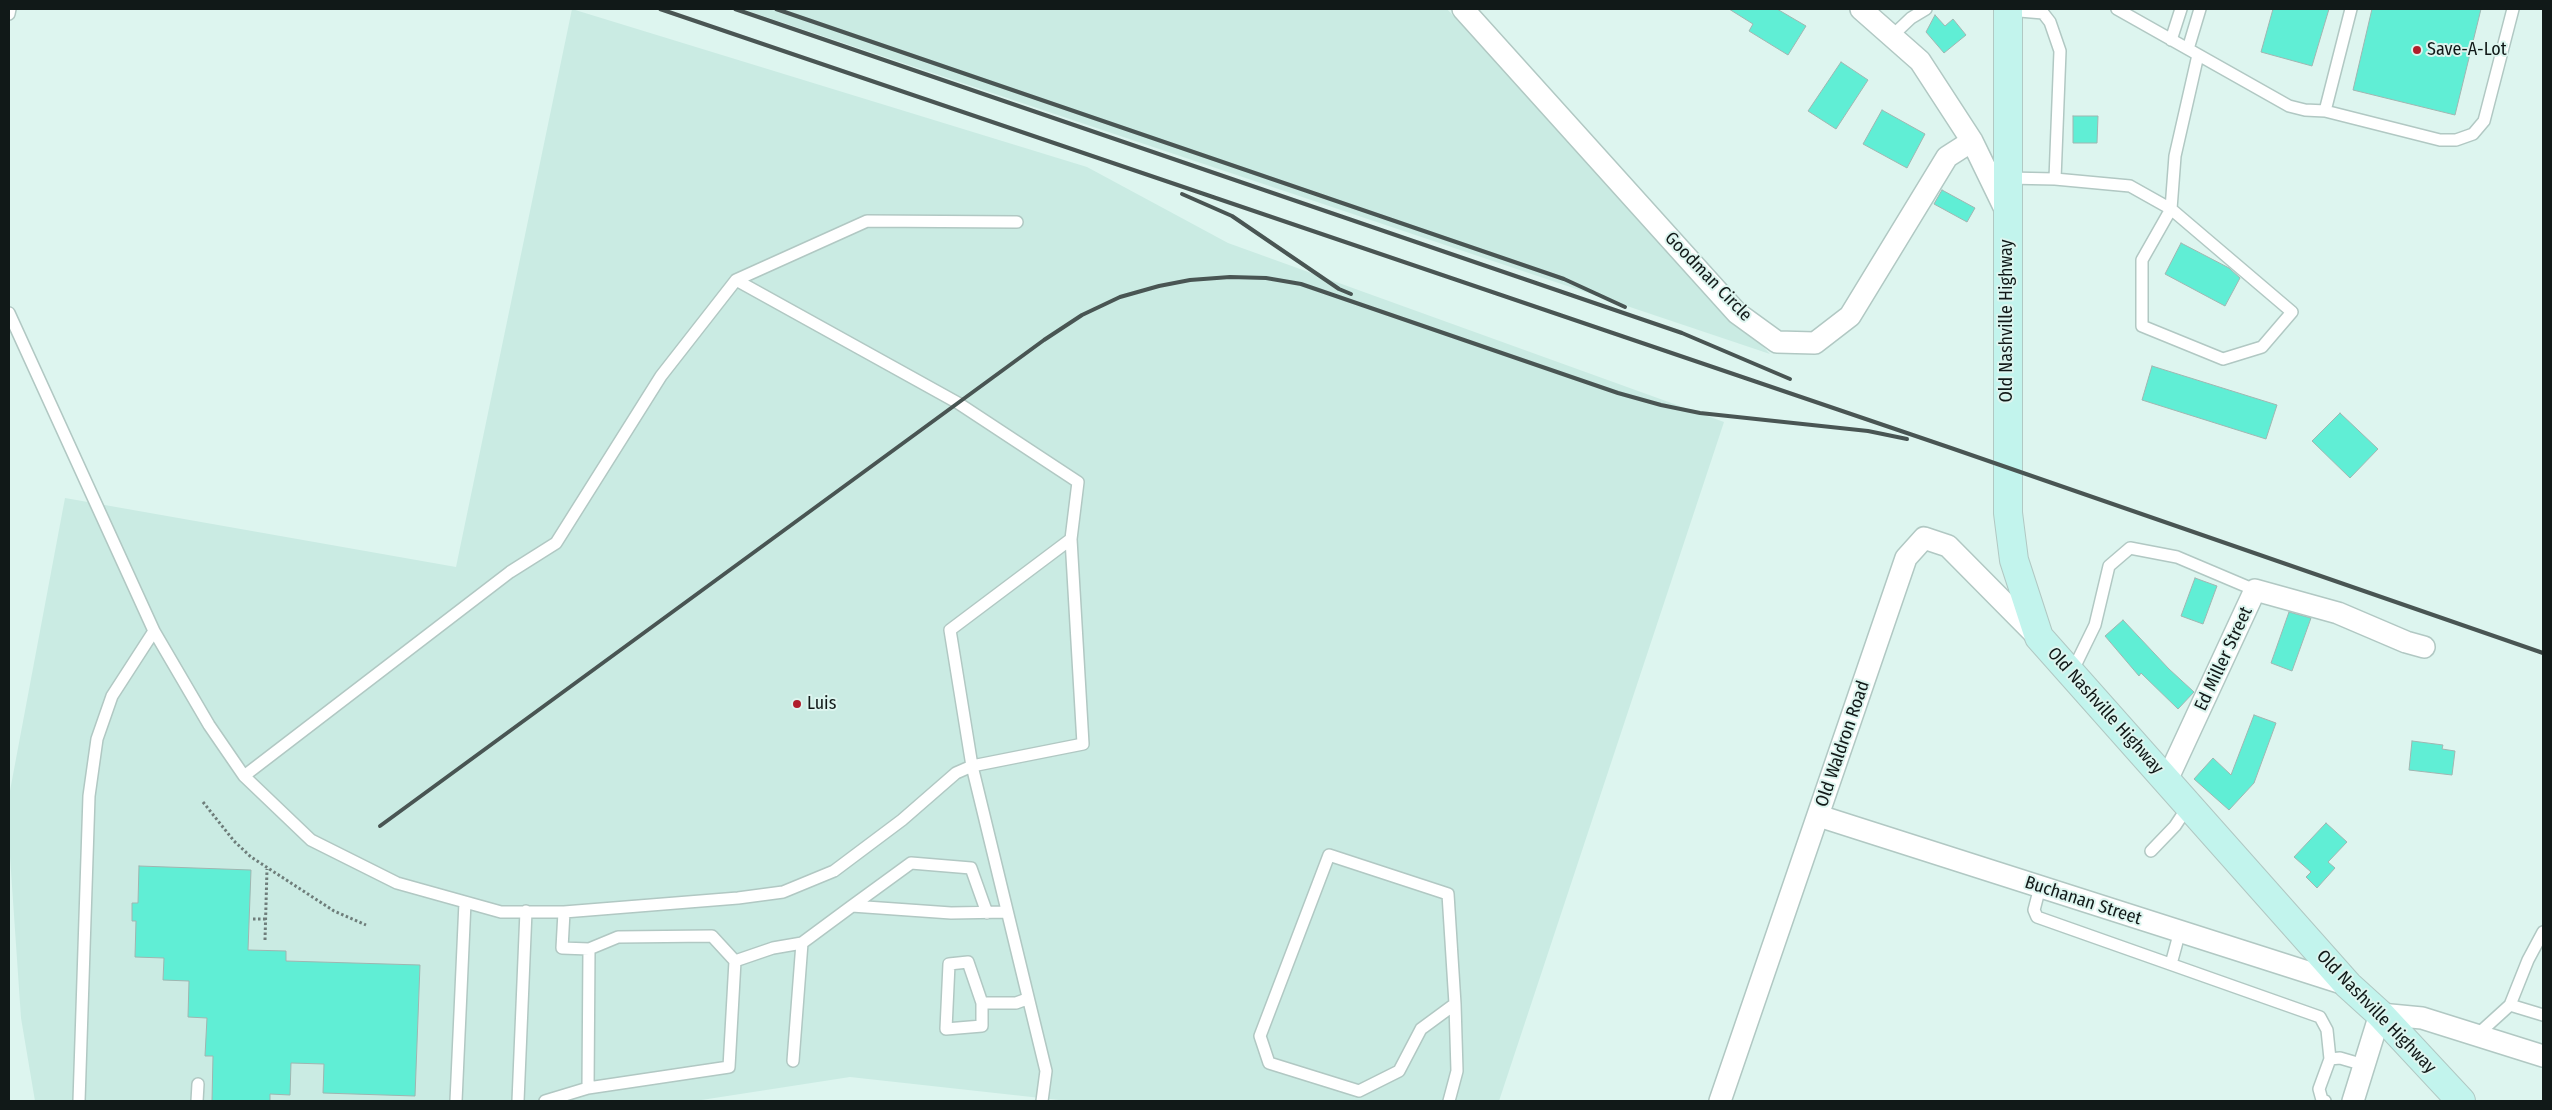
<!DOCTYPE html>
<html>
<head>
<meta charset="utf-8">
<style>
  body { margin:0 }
  #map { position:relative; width:2552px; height:1110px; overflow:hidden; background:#ddf5ef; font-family:"Fira Sans Condensed",sans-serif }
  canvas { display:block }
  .frame { position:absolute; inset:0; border:10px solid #111918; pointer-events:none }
</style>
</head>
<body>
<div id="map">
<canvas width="2552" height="1110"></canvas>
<div class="frame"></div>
</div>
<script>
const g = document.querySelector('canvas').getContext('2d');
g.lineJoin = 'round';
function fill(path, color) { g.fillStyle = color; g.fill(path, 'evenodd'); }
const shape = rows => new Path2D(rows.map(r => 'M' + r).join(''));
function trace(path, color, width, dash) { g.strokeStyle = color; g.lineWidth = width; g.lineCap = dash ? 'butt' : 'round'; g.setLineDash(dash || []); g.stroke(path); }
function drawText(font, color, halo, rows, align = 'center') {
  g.font = font + ' "Fira Sans Condensed",sans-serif'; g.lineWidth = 4; g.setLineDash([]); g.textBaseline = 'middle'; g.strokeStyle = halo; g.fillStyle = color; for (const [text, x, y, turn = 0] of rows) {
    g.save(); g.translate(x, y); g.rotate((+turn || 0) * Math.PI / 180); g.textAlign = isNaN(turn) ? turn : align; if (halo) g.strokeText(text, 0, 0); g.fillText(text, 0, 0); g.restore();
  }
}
fill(shape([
  [572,9,1087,167,1228,243,1724,422,1499,1101,1068,1101,850,1077,695,1101,35,1101,21,1018,9,842,9,796,65,498,456,567],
  [742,9,1447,9,1770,354]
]), '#caebe3');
const building = shape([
  [1729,9,1777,9,1806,26,1788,55,1749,31,1753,24,1729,9],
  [2273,9,2329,9,2312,66,2261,52,2273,9],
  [2372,9,2481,9,2455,115,2353,90,2372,9],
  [1935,15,1945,26,1953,19,1966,35,1944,53,1926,32,1935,15],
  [1841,62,1868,80,1836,129,1808,111,1841,62],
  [1882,110,1925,134,1907,168,1863,144,1882,110],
  [2073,116,2098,116,2097,143,2073,143,2073,116],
  [1942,190,1975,208,1967,222,1934,204,1942,190],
  [2181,243,2229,268,2240,278,2225,306,2165,274,2181,243],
  [2152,366,2277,405,2266,439,2142,400,2152,366],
  [2340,413,2378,449,2350,478,2312,441,2340,413],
  [2195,578,2217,586,2203,624,2181,616,2195,578],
  [2289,612,2311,618,2292,671,2271,663,2289,612],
  [2123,620,2169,669,2194,692,2178,709,2141,673,2139,676,2105,636,2123,620],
  [2254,715,2276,723,2254,783,2229,810,2194,779,2213,758,2231,775,2254,715],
  [2412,741,2443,745,2442,749,2455,751,2452,775,2409,770,2412,741],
  [2326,823,2347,842,2328,862,2335,868,2317,888,2306,877,2311,872,2294,857,2326,823],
  [139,866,251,870,248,950,286,951,286,961,420,965,415,1096,323,1093,324,1064,291,1063,290,1095,270,1094,270,1101,212,1101,213,1056,205,1056,207,1018,188,1017,189,981,163,980,164,958,135,957,136,921,132,921,132,903,138,903,139,866]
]);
fill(building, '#60eed5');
trace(building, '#a0b6b1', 1);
const lane = shape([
  [2117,9,2289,106,2305,110,2325,111],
  [2351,9,2325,111,2440,140,2456,140,2473,134,2484,121,2513,9],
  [2008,10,2043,13,2050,22,2060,51,2055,179],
  [9,14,10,9],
  [1892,36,1911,18,1926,9],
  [2171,40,2181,9],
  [2188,49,2200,9],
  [2008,178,2055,179,2130,186,2171,209,2142,260,2142,326,2223,359,2262,347,2292,312,2171,209,2175,156,2198,55],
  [736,280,958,403,1078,482,1071,539,1083,744,972,766,950,630,1071,539],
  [9,313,154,631],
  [2072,672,2095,625,2109,566,2130,548,2177,557,2255,590],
  [244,776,510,572,556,543,661,376,736,280,867,221,1017,222],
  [2151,851,2175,826,2189,805],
  [2040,887,2034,910,2037,917,2320,1017,2327,1030,2330,1059],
  [852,906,911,863,971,868,987,913],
  [735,961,773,948,802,943],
  [2171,964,2180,931],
  [982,1003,968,962,949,964,946,1029,982,1026,982,1003,1016,1003,1027,999],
  [2510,1005,2528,960,2543,932],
  [2477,1035,2510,1005,2543,1015],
  [793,1061,802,943,852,906,951,913,1007,912],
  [588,1088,729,1067,735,961,712,936,618,937,589,949],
  [79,1101,89,796,97,739,112,696,154,631,209,725,244,776,311,840,397,883,501,912,564,912,738,898,783,892,834,871,902,820,956,773,972,766,1046,1071,1042,1101],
  [197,1101,198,1084],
  [456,1101,465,902],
  [518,1101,526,911],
  [545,1101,588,1088,589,949,562,948,564,912],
  [1449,1101,1457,1071,1455,1004,1448,894,1329,855,1260,1036,1269,1063,1359,1091,1399,1071,1421,1029,1455,1004],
  [2325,1101,2322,1100,2319,1089,2330,1059,2340,1058,2364,1065]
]);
const street = shape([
  [1463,9,1737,313,1777,342,1815,343,1850,316,1947,157,1972,141],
  [1861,9,1920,61,1972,141,2006,211],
  [2167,780,2255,590,2338,613,2406,642,2424,647],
  [1819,816,2348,985],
  [1720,1101,1906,558,1924,538,1948,546,2038,637],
  [2353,1101,2380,1014,2422,1018,2543,1056]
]);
const secondary = shape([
  [2008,9,2008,513,2014,560,2039,637,2348,985,2380,1014,2461,1101]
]);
trace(lane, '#b1c8c3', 14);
trace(street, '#b1c8c3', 24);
trace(secondary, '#b1c8c3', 30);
trace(shape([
  [203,802,234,841,251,857,334,911,366,925],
  [253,919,266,919],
  [265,940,267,869]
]), '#6e7d7a', 3, [2.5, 2.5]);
trace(lane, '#fff', 11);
trace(street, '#fff', 21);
trace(secondary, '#c2f4ed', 28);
trace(shape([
  [660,9,1951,448,2543,653],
  [735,9,1682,333,1790,379],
  [776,9,1564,279,1625,307],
  [1182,194,1232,216,1339,289,1351,294],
  [380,826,1044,340,1082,315,1120,297,1159,286,1190,280,1230,277,1266,278,1301,284,1618,393,1661,405,1700,413,1868,431,1907,439]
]), '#495553', 4);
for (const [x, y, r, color] of [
  [2417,50,5,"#b01d2c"],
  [797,704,5,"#b01d2c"]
]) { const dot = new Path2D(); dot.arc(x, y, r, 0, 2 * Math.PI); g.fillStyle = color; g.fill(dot); trace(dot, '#ddf5ef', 2); }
drawText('18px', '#111918', '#ddf5ef', [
  ["Save-A-Lot",2427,50],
  ["Luis",807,704]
], 'left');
drawText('18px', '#111918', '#ddf5ef', [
  ["Goodman Circle",1708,277,46],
  ["Old Nashville Highway",2007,321,-90],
  ["Ed Miller Street",2224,659,-65],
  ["Old Nashville Highway",2105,711,48],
  ["Old Waldron Road",1843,744,-71],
  ["Buchanan Street",2083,901,18],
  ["Old Nashville Highway",2376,1012,46]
]);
</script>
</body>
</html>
